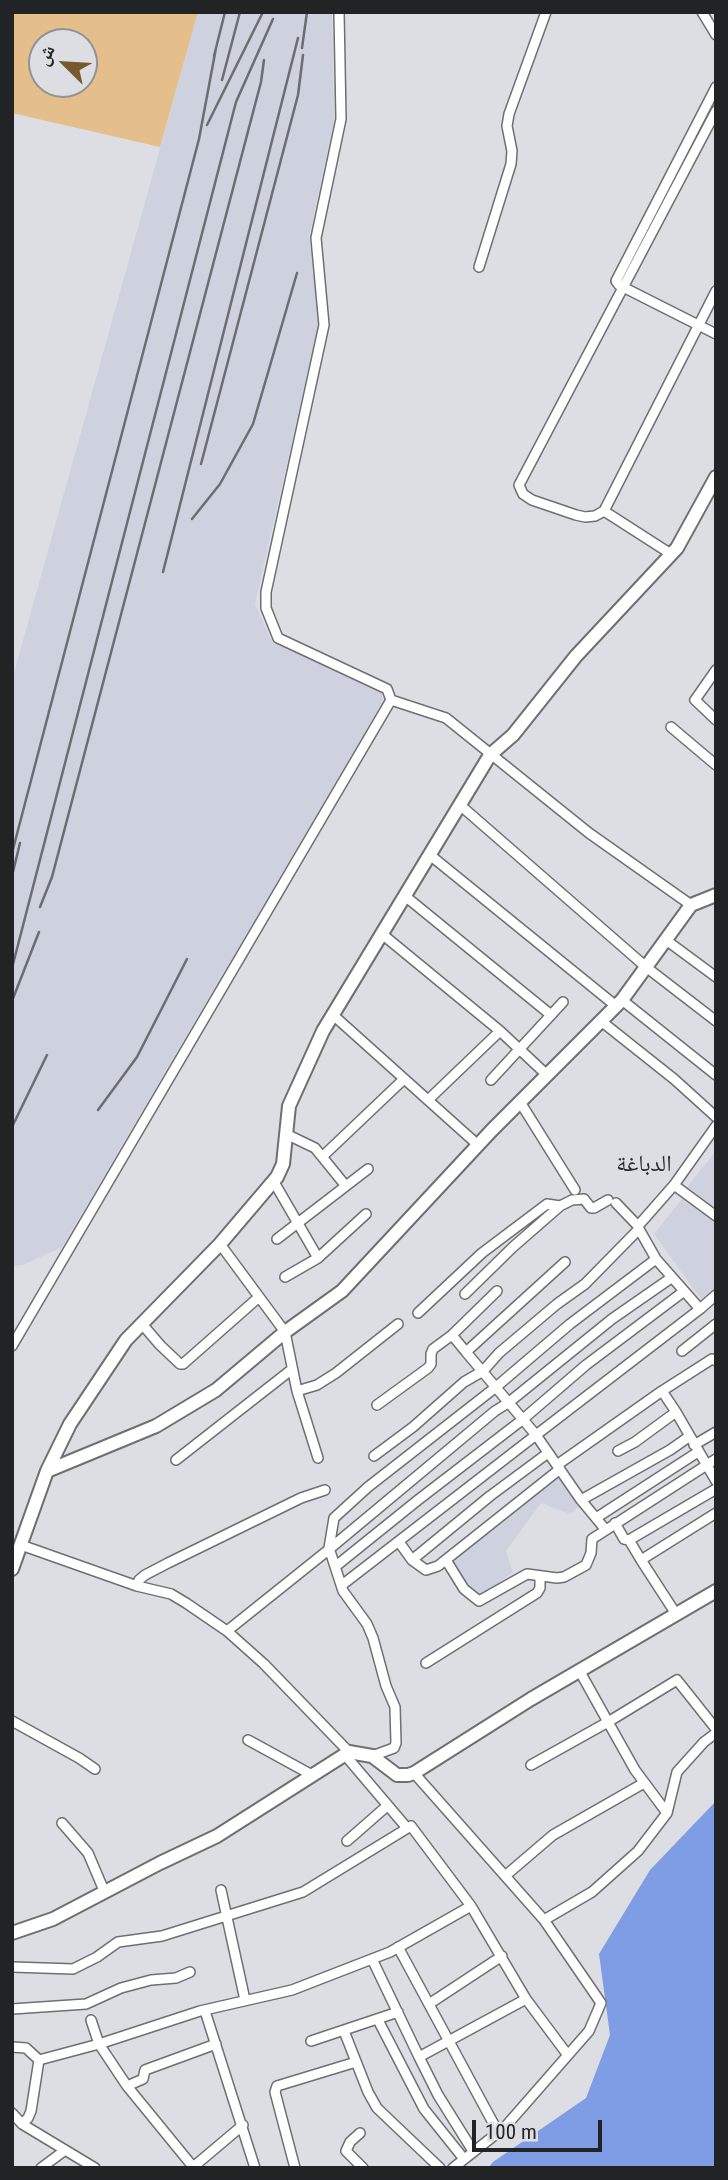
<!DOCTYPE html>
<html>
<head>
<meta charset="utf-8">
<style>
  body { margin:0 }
  #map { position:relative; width:728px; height:2180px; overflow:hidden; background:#dcdee3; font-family:"Roboto Condensed","Noto Naskh Arabic",sans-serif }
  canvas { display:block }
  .frame { position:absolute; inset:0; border:14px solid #222325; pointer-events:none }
  .north { position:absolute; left:28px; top:28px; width:70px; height:70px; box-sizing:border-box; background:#dcdee3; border:2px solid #929397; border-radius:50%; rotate:294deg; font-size:19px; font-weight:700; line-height:28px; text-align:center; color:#222325 }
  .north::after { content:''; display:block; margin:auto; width:24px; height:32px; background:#77592d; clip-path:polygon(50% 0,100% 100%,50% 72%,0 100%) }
  .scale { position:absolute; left:472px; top:2120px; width:130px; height:32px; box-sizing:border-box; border:4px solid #222325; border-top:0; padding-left:9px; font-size:21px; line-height:24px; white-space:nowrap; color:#222325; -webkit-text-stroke:5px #dcdee3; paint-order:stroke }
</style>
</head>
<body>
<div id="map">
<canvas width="728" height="2180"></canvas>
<div class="frame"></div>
<div class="north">ش</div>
<div class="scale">100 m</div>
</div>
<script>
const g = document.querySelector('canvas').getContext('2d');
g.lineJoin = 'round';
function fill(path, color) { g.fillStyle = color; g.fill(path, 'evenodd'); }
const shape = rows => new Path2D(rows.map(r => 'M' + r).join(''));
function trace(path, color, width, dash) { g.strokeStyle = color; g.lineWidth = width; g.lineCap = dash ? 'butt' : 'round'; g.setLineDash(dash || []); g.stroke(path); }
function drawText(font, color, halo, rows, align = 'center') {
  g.font = font + ' "Roboto Condensed","Noto Naskh Arabic",sans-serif'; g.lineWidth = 7; g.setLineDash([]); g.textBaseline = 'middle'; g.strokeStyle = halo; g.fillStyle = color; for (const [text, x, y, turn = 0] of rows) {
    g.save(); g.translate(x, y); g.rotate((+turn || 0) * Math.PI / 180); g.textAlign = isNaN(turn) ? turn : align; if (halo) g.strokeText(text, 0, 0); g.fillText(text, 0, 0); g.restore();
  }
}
fill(shape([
  [198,12,332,12,334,121,309,237,319,323,255,604,271,640,382,693,383,702,62,1247,23,1265,12,1266,12,680],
  [716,1151,716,1208,687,1187],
  [682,1199,716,1224,716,1288,701,1299,654,1234],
  [559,1467,584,1506,577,1508,570,1514,541,1503,506,1551,513,1572,487,1592,470,1599,439,1557]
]), '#cdd2de');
fill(shape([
  [12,12,198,12,160,147,12,113],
  [42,42,84,42,84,84,42,84]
]), '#e4be8b');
fill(shape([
  [716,1801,716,2168,488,2168,493,2162,586,2098,610,2035,599,1954,650,1870]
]), '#7f9de4');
const street = shape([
  [339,12,341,119,316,238,324,325,266,592,266,608,278,638,387,689,391,700,446,718,589,833,691,905],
  [702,12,716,35],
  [716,87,616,281,619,285,716,334],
  [479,267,511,164,512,151,507,126,509,114,546,12],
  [604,511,716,291],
  [671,554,604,511,595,516,585,517,576,515,532,500,523,494,519,485,716,111],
  [716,670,695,700,716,720],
  [671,727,716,765],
  [460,805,646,967,716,1021],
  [430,855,616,1006],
  [405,896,551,1015],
  [382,934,500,1031,547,1075],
  [666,940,716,977],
  [622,1000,716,1075],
  [332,1014,478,1145],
  [601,1021,674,1079,716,1117],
  [491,1080,563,1002],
  [428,1100,500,1031],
  [520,1102,575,1190],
  [286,1134,315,1148,345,1185],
  [323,1156,404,1079],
  [274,1182,318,1258],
  [674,1185,716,1216],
  [616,1203,638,1226],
  [639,1229,638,1226,674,1185,716,1126],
  [277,1239,368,1169],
  [220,1244,285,1332,297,1391,318,1458],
  [285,1277,318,1258,366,1214],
  [465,1294,513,1247,560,1206],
  [418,1313,482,1253,547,1204,560,1206,572,1200,584,1199,591,1208,594,1208,608,1200],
  [142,1324,160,1345,180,1364,183,1364,259,1297],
  [452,1335,466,1352],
  [12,1346,391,700],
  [682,1351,716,1324],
  [297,1391,317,1385,336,1373,398,1324],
  [662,1391,676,1412,716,1481],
  [377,1405,428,1368,431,1364,431,1354,433,1349,452,1335,497,1291],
  [694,1445,716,1432],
  [618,1451,635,1442,676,1412],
  [374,1456,413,1427,464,1382,483,1371,499,1353,557,1304,585,1284,639,1229,656,1259,700,1309,716,1295],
  [176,1460,291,1370],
  [557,1465,662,1391,712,1359,716,1361],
  [581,1500,670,1450,690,1436],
  [596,1518,698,1452],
  [615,1523,624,1539,629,1540,716,1489],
  [605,1529,581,1500,536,1435,700,1309],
  [629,1540,641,1560,716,1513],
  [399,1542,412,1560,426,1570,438,1566,560,1469],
  [21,1545,137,1586,171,1594,186,1603,227,1631,264,1664,349,1752],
  [412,1560,490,1496,548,1453],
  [446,1560,464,1589,479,1601,527,1574,557,1578,564,1577,586,1565,591,1553,592,1539,716,1459],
  [641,1560,676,1614],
  [336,1566,418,1500,522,1420,586,1365,683,1292],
  [342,1585,536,1435,466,1352,565,1262],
  [137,1586,139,1580,145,1575,168,1563,301,1498,325,1490],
  [227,1631,327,1551,495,1411,508,1403,612,1319,671,1278],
  [426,1663,537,1593,540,1588,540,1577],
  [579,1670,608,1722,677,1680,716,1729],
  [12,1721,79,1758,95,1769],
  [248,1740,312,1775],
  [345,1755,407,1828],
  [372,1756,394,1748,396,1743,395,1707,386,1686,373,1638,367,1624,343,1591,329,1548,334,1518,368,1487,496,1387,570,1324,656,1259],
  [531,1765,608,1722,635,1770,667,1813],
  [414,1773,544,1920,601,2003,589,2031,505,2127,453,2168],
  [62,1823,88,1853,105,1893],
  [347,1841,387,1806],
  [505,1876,553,1835,644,1783],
  [221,1890,245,2000],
  [544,1920,592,1892,638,1851,667,1813,677,1772,704,1742,716,1733],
  [398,1947,498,2132],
  [372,1959,419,2057],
  [12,1967,73,1969,97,1957,118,1942,162,1936,303,1892,411,1826,471,1906,526,1999,567,2054],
  [429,2004,502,1956],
  [12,2009,86,2004,121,1988,151,1980,176,1978,190,1972],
  [205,2011,255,2168],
  [91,2020,99,2044,127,2086,194,2168],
  [378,2020,424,2109,464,2159],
  [344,2031,368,2092,377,2108,440,2168],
  [311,2041,398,2012],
  [12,2047,26,2048,39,2060,99,2044,200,2011,292,1990,390,1952,471,1906],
  [127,2086,143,2079,145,2070,216,2044],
  [12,2113,22,2124,95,2168],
  [22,2124,28,2118,31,2111,39,2060],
  [360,2133,350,2142,346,2151,363,2168],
  [473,2151,438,2095,419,2057,526,1999],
  [41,2168,64,2151],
  [192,2168,243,2125],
  [295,2168,275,2092,277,2086,356,2062]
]);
const secondary = shape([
  [47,1471,156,1426,216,1390,285,1332,342,1291,492,1130,622,1000,691,905,716,895],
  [12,1569,47,1471,70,1424,126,1340,220,1244,277,1177,283,1164,289,1106,323,1031,490,755,513,735,576,656,677,548,716,477],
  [12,1933,53,1919,160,1863,217,1836,349,1752,372,1756,397,1775,408,1775,414,1773,531,1699,716,1591]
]);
trace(street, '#6e6f73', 12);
trace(secondary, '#6e6f73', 16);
trace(street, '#fff', 9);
trace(secondary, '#fff', 12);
trace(shape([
  [302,48,307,12],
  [214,56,225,12],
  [222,80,240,12],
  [207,125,263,12],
  [201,464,298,95,303,55],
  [192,519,220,484,253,424,297,273],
  [163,572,298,38],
  [12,853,199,139,216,48],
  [12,876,20,843],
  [40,907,52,877,261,82,264,60],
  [12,968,236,102,273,19],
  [12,1001,39,932],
  [98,1110,137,1057,187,959],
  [12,1127,47,1055]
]), '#6c6d70', 2.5);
drawText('23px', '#292b2e', '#dcdee3', [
  ["الدباغة",644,1165]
]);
</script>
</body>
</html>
